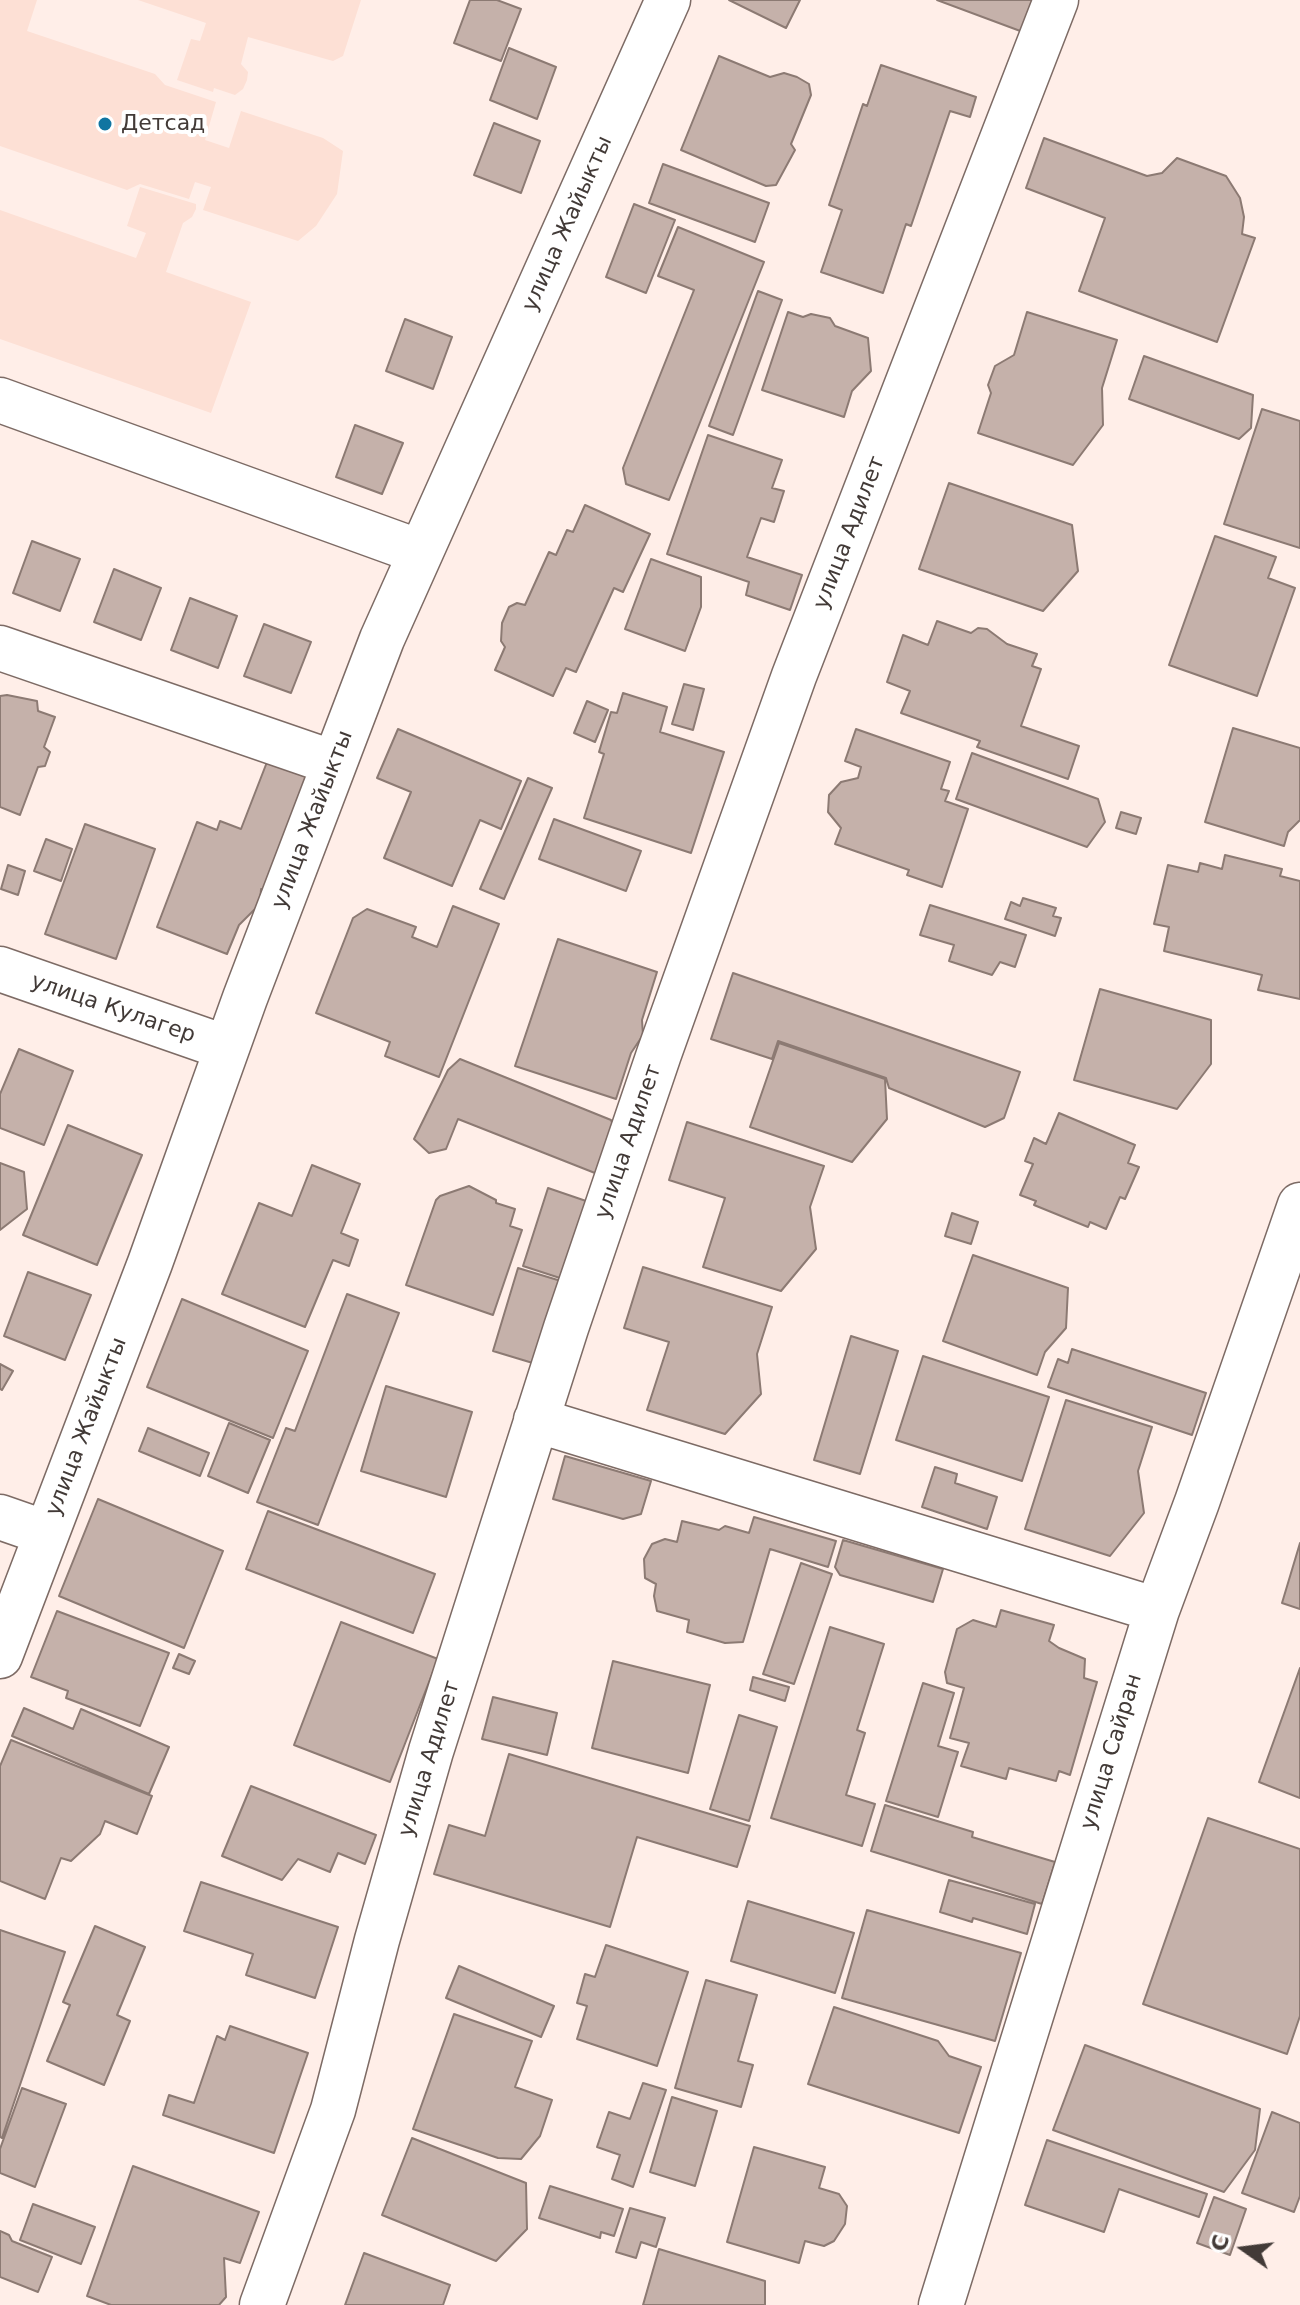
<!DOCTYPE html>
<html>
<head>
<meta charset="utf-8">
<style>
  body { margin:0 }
  #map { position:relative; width:1300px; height:2305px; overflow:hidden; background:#ffeee8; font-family:"DejaVu Sans",sans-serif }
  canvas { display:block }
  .north { position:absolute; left:1204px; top:2209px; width:80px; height:80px; -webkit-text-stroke:6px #fff; paint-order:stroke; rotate:284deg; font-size:22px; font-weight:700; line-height:32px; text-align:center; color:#423a37 }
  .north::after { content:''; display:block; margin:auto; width:28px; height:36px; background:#423a37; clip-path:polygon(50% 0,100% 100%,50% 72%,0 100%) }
</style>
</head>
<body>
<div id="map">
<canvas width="1300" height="2305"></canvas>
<div class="north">С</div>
</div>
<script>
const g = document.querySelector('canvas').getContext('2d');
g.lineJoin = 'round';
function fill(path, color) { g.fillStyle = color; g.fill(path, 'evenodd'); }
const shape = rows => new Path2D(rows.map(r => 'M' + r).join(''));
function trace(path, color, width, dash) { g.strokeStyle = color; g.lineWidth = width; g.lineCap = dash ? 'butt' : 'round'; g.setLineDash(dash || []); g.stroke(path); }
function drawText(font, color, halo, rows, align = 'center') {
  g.font = font + ' "DejaVu Sans",sans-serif'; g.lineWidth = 8; g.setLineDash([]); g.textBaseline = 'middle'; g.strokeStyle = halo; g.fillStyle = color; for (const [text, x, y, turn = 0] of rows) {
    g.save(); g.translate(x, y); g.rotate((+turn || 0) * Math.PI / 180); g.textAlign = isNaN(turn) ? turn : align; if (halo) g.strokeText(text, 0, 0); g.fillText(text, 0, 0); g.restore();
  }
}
fill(shape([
  [0,0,37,0,27,31,155,74,165,85,216,102,205,140,229,148,241,111,323,138,343,151,337,194,316,226,298,241,203,210,211,187,195,182,189,199,140,184,127,190,0,146],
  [138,0,361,0,343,56,333,61,248,37,241,64,248,72,247,80,243,89,235,95,214,88,213,92,177,80,191,39,200,41,206,23],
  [140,187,196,204,196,209,192,217,183,223,166,272,251,302,211,413,0,339,0,210,136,258,146,233,127,226]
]), '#fde0d5');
const building = shape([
  [470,0,497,0,521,9,501,61,454,43,470,0],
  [729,0,800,0,786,28,729,0],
  [937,0,1044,0,1031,35,937,0],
  [509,48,556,67,537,119,490,100,509,48],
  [719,56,770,77,784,73,797,77,809,84,811,95,791,144,795,150,776,185,766,186,681,150,719,56],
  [881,65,976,97,970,117,950,111,911,226,906,224,883,293,821,272,842,210,829,205,863,104,867,106,881,65],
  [494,123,540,141,521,193,474,175,494,123],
  [1044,138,1147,176,1162,173,1177,158,1226,176,1240,198,1244,217,1242,234,1255,238,1217,342,1079,291,1105,218,1026,188,1044,138],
  [663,164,769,203,755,242,649,203,663,164],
  [634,204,675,220,646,293,606,277,634,204],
  [678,227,764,262,669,500,626,484,623,468,694,290,658,276,678,227],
  [758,291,782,300,733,435,709,426,758,291],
  [788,312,803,317,811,314,830,318,835,326,868,338,871,371,852,391,844,417,762,390,788,312],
  [1027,312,1117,340,1102,388,1103,425,1073,465,978,433,991,393,988,385,995,366,1014,355,1027,312],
  [405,319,452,337,433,389,386,371,405,319],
  [1144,356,1253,395,1251,428,1239,439,1129,399,1144,356],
  [1262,409,1300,421,1300,548,1224,524,1262,409],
  [355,425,403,443,382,494,336,477,355,425],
  [708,435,782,460,772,488,784,491,774,522,761,518,747,557,802,575,790,610,746,595,749,582,667,554,708,435],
  [949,483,1072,525,1078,571,1043,611,919,569,949,483],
  [585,505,650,534,623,592,614,588,576,672,566,668,553,696,495,670,505,647,501,641,502,623,509,607,517,603,525,605,549,552,556,555,567,530,573,532,585,505],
  [1215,536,1276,557,1268,578,1295,588,1257,696,1169,665,1215,536],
  [32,541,80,559,60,611,13,593,32,541],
  [651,559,701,577,701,607,685,651,625,629,651,559],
  [114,569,161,588,141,640,94,622,114,569],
  [190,598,237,616,218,668,171,650,190,598],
  [937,621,971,633,978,628,987,629,1007,644,1037,654,1032,666,1041,669,1021,726,1079,746,1068,779,977,747,980,741,901,713,910,691,887,682,903,635,928,645,937,621],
  [264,624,311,642,291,693,244,676,264,624],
  [684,684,704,689,693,730,672,724,684,684],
  [623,693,667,707,660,732,724,752,691,853,584,818,604,754,599,752,611,712,617,713,623,693],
  [7,695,37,701,38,711,55,717,44,747,50,752,45,766,38,767,20,815,0,807,0,696,7,695],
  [587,701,608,710,595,742,574,733,587,701],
  [1233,728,1300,748,1300,820,1288,832,1284,846,1205,822,1233,728],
  [398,729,521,781,501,829,480,820,452,886,384,858,411,792,377,778,398,729],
  [856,729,950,762,941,789,949,791,945,801,968,809,942,887,907,875,909,870,835,844,841,828,828,812,829,795,841,782,858,778,861,767,845,761,856,729],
  [972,753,1098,799,1105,822,1087,847,956,799,972,753],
  [267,762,313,779,271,889,261,889,260,904,239,925,227,954,157,927,197,822,217,830,220,821,241,829,267,762],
  [528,778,552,788,504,899,480,889,528,778],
  [1121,812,1141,818,1136,834,1116,828,1121,812],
  [554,819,641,851,626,891,539,859,554,819],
  [85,824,155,849,116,959,45,934,85,824],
  [46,839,72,849,61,881,34,871,46,839],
  [1225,855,1282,869,1280,876,1300,881,1300,999,1258,990,1262,975,1164,951,1169,927,1154,924,1168,865,1198,872,1200,863,1222,869,1225,855],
  [8,865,25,871,18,895,1,889,8,865],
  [1023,898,1056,908,1053,916,1061,918,1055,936,1005,919,1011,902,1020,906,1023,898],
  [930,905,1026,935,1015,967,1000,962,992,975,949,961,954,945,920,935,930,905],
  [453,906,499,924,439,1077,385,1056,390,1042,316,1013,353,918,367,909,416,927,412,937,437,947,453,906],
  [558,939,657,972,642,1020,643,1035,631,1053,616,1099,515,1066,558,939],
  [733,973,1020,1072,1004,1118,985,1127,889,1088,886,1078,778,1041,772,1059,711,1039,733,973],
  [1100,989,1211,1020,1211,1064,1177,1109,1074,1080,1100,989],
  [779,1043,885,1079,887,1119,852,1162,750,1127,779,1043],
  [19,1049,73,1071,44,1145,0,1128,0,1094,19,1049],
  [460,1059,611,1120,616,1134,600,1175,458,1119,446,1149,429,1153,414,1139,448,1070,460,1059],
  [1059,1113,1135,1145,1128,1163,1139,1167,1125,1199,1120,1197,1106,1229,1090,1222,1088,1227,1034,1205,1036,1201,1020,1195,1033,1164,1025,1161,1034,1138,1046,1144,1059,1113],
  [687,1122,824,1166,810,1207,816,1249,781,1291,703,1267,725,1198,669,1180,687,1122],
  [68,1125,142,1155,97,1265,23,1235,68,1125],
  [0,1163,24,1172,27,1209,0,1230,0,1163],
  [312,1165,360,1184,341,1233,358,1240,349,1266,333,1260,305,1327,222,1294,259,1203,292,1216,312,1165],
  [469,1186,496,1200,496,1203,515,1209,510,1226,522,1230,493,1315,406,1285,436,1200,440,1196,469,1186],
  [548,1188,589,1202,563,1279,523,1266,548,1188],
  [952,1213,978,1222,971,1244,945,1236,952,1213],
  [973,1255,1068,1288,1066,1328,1045,1352,1037,1375,943,1341,973,1255],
  [643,1267,772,1307,757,1354,761,1394,725,1434,647,1410,669,1342,624,1328,643,1267],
  [518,1268,561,1281,536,1364,493,1351,518,1268],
  [28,1272,91,1295,65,1360,4,1336,28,1272],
  [347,1294,399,1313,318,1525,257,1502,286,1428,295,1431,347,1294],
  [182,1299,308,1351,273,1438,147,1387,182,1299],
  [851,1336,898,1351,860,1474,814,1460,851,1336],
  [1072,1349,1206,1393,1192,1435,1048,1387,1058,1359,1068,1363,1072,1349],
  [923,1356,1049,1397,1022,1481,896,1440,923,1356],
  [0,1364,13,1371,2,1390,0,1389,0,1364],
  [386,1386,472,1412,446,1497,361,1471,386,1386],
  [1066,1400,1152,1427,1138,1471,1144,1513,1110,1556,1025,1529,1066,1400],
  [229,1423,270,1440,248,1493,208,1476,229,1423],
  [148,1428,209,1453,200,1476,139,1451,148,1428],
  [565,1456,651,1481,641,1514,623,1519,553,1499,565,1456],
  [935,1467,957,1474,955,1483,997,1497,987,1529,922,1507,935,1467],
  [98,1499,223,1551,184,1648,59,1596,98,1499],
  [268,1511,435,1574,413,1633,246,1569,268,1511],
  [754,1517,836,1541,828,1567,770,1549,743,1642,725,1643,687,1632,689,1620,657,1611,654,1596,656,1584,645,1578,644,1559,652,1544,665,1539,677,1542,682,1521,719,1530,725,1526,749,1533,754,1517],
  [843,1540,943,1569,933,1602,840,1575,835,1567,843,1540],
  [1300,1543,1300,1609,1282,1603,1300,1543],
  [801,1563,832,1574,794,1684,763,1674,801,1563],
  [1001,1610,1054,1625,1049,1641,1059,1648,1085,1659,1084,1678,1097,1682,1070,1775,1059,1771,1056,1781,1009,1768,1006,1779,961,1766,969,1743,950,1738,964,1688,947,1683,945,1672,957,1629,973,1620,996,1627,1001,1610],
  [57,1611,169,1653,140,1726,66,1698,68,1691,31,1677,57,1611],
  [341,1622,438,1659,390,1782,294,1745,341,1622],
  [830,1627,884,1644,857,1730,865,1733,846,1795,875,1804,862,1846,771,1818,830,1627],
  [179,1654,195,1661,189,1674,173,1668,179,1654],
  [613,1661,710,1685,688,1773,592,1748,613,1661],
  [1300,1668,1300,1798,1259,1782,1300,1668],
  [753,1677,789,1687,785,1701,750,1690,753,1677],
  [923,1683,954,1693,938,1746,958,1752,938,1817,886,1801,923,1683],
  [493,1697,557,1713,547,1755,482,1739,493,1697],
  [24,1708,73,1729,81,1709,169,1747,149,1794,12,1736,24,1708],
  [739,1715,777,1727,749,1821,710,1809,739,1715],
  [11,1740,152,1796,137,1834,105,1821,100,1834,71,1861,61,1858,45,1899,0,1881,0,1766,11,1740],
  [509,1754,750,1826,737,1867,637,1837,610,1927,434,1874,449,1825,485,1836,509,1754],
  [251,1786,376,1835,365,1864,338,1853,330,1872,298,1859,282,1880,222,1856,251,1786],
  [885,1805,973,1832,972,1837,1055,1862,1042,1904,871,1851,885,1805],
  [1208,1818,1300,1849,1300,2016,1287,2054,1143,2004,1208,1818],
  [949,1880,1035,1904,1027,1934,973,1918,972,1922,940,1912,949,1880],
  [201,1882,338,1927,315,1998,246,1975,253,1954,184,1931,201,1882],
  [748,1901,854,1933,835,1993,731,1961,748,1901],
  [867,1910,1021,1953,995,2041,842,1998,867,1910],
  [95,1926,145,1947,117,2015,130,2021,104,2085,47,2061,70,2005,63,2002,95,1926],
  [0,1930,65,1952,2,2138,0,2137,0,1930],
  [606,1945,688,1972,657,2066,577,2039,587,2006,577,2003,585,1974,595,1977,606,1945],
  [459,1966,554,2006,541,2037,446,1998,459,1966],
  [706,1980,757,1995,738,2061,753,2065,741,2107,675,2088,706,1980],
  [834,2007,938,2041,949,2056,981,2067,959,2133,808,2084,834,2007],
  [454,2014,532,2041,515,2087,552,2100,540,2136,521,2159,498,2158,413,2129,454,2014],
  [230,2026,308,2053,274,2153,163,2115,169,2095,194,2103,217,2036,225,2040,230,2026],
  [1085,2045,1260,2109,1255,2150,1224,2192,1053,2130,1085,2045],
  [643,2083,666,2090,633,2187,612,2179,620,2155,597,2147,609,2112,630,2119,643,2083],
  [22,2088,66,2104,35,2187,0,2173,0,2149,22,2088],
  [672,2097,717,2111,695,2186,650,2172,672,2097],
  [1272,2112,1300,2123,1300,2196,1294,2212,1242,2193,1272,2112],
  [412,2138,526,2183,527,2229,496,2261,382,2215,412,2138],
  [1047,2140,1207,2194,1199,2217,1119,2189,1104,2232,1025,2205,1047,2140],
  [754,2147,825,2167,819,2188,839,2194,847,2206,845,2224,834,2241,824,2246,805,2241,799,2263,727,2242,754,2147],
  [133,2166,259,2212,240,2263,224,2258,226,2297,219,2305,111,2305,87,2296,133,2166],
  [550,2186,623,2209,614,2236,601,2232,600,2238,539,2218,550,2186],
  [1214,2197,1246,2209,1230,2255,1197,2243,1214,2197],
  [33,2204,95,2227,81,2264,20,2240,33,2204],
  [630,2208,665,2218,656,2247,641,2242,636,2258,616,2252,630,2208],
  [0,2231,9,2235,12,2241,52,2257,38,2292,0,2277,0,2231],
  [659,2249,765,2281,765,2305,643,2305,659,2249],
  [364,2253,450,2285,443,2305,345,2305,364,2253]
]);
fill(building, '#c5b1aa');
trace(building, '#8c7a73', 2);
const minor = shape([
  [0,400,420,552],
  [0,648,334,763],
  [0,969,227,1048],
  [536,1420,1157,1610],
  [0,1517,46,1533],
  [0,1656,150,1263,245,998,382,639,668,0],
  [262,2305,333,2110,377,1940,431,1751,566,1328,659,1054,794,676,1056,0],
  [941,2305,1157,1610,1197,1502,1300,1205]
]);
trace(minor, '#7d6b65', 47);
trace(minor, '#fff', 44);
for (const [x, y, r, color] of [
  [105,124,8,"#1075a1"]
]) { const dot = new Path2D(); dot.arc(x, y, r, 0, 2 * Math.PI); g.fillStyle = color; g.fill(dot); trace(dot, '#fff', 3); }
drawText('22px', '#423a37', '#fff', [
  ["Детсад",121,124]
], 'left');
drawText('22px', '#423a37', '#fff', [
  ["улица Жайыкты",568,224,-66],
  ["улица Адилет",850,533,-69],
  ["улица Жайыкты",313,820,-69],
  ["улица Кулагер",113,1009,19],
  ["улица Адилет",629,1142,-71],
  ["улица Жайыкты",87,1427,-69],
  ["улица Сайран",1112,1752,-73],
  ["улица Адилет",430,1759,-73]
]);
</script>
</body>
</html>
